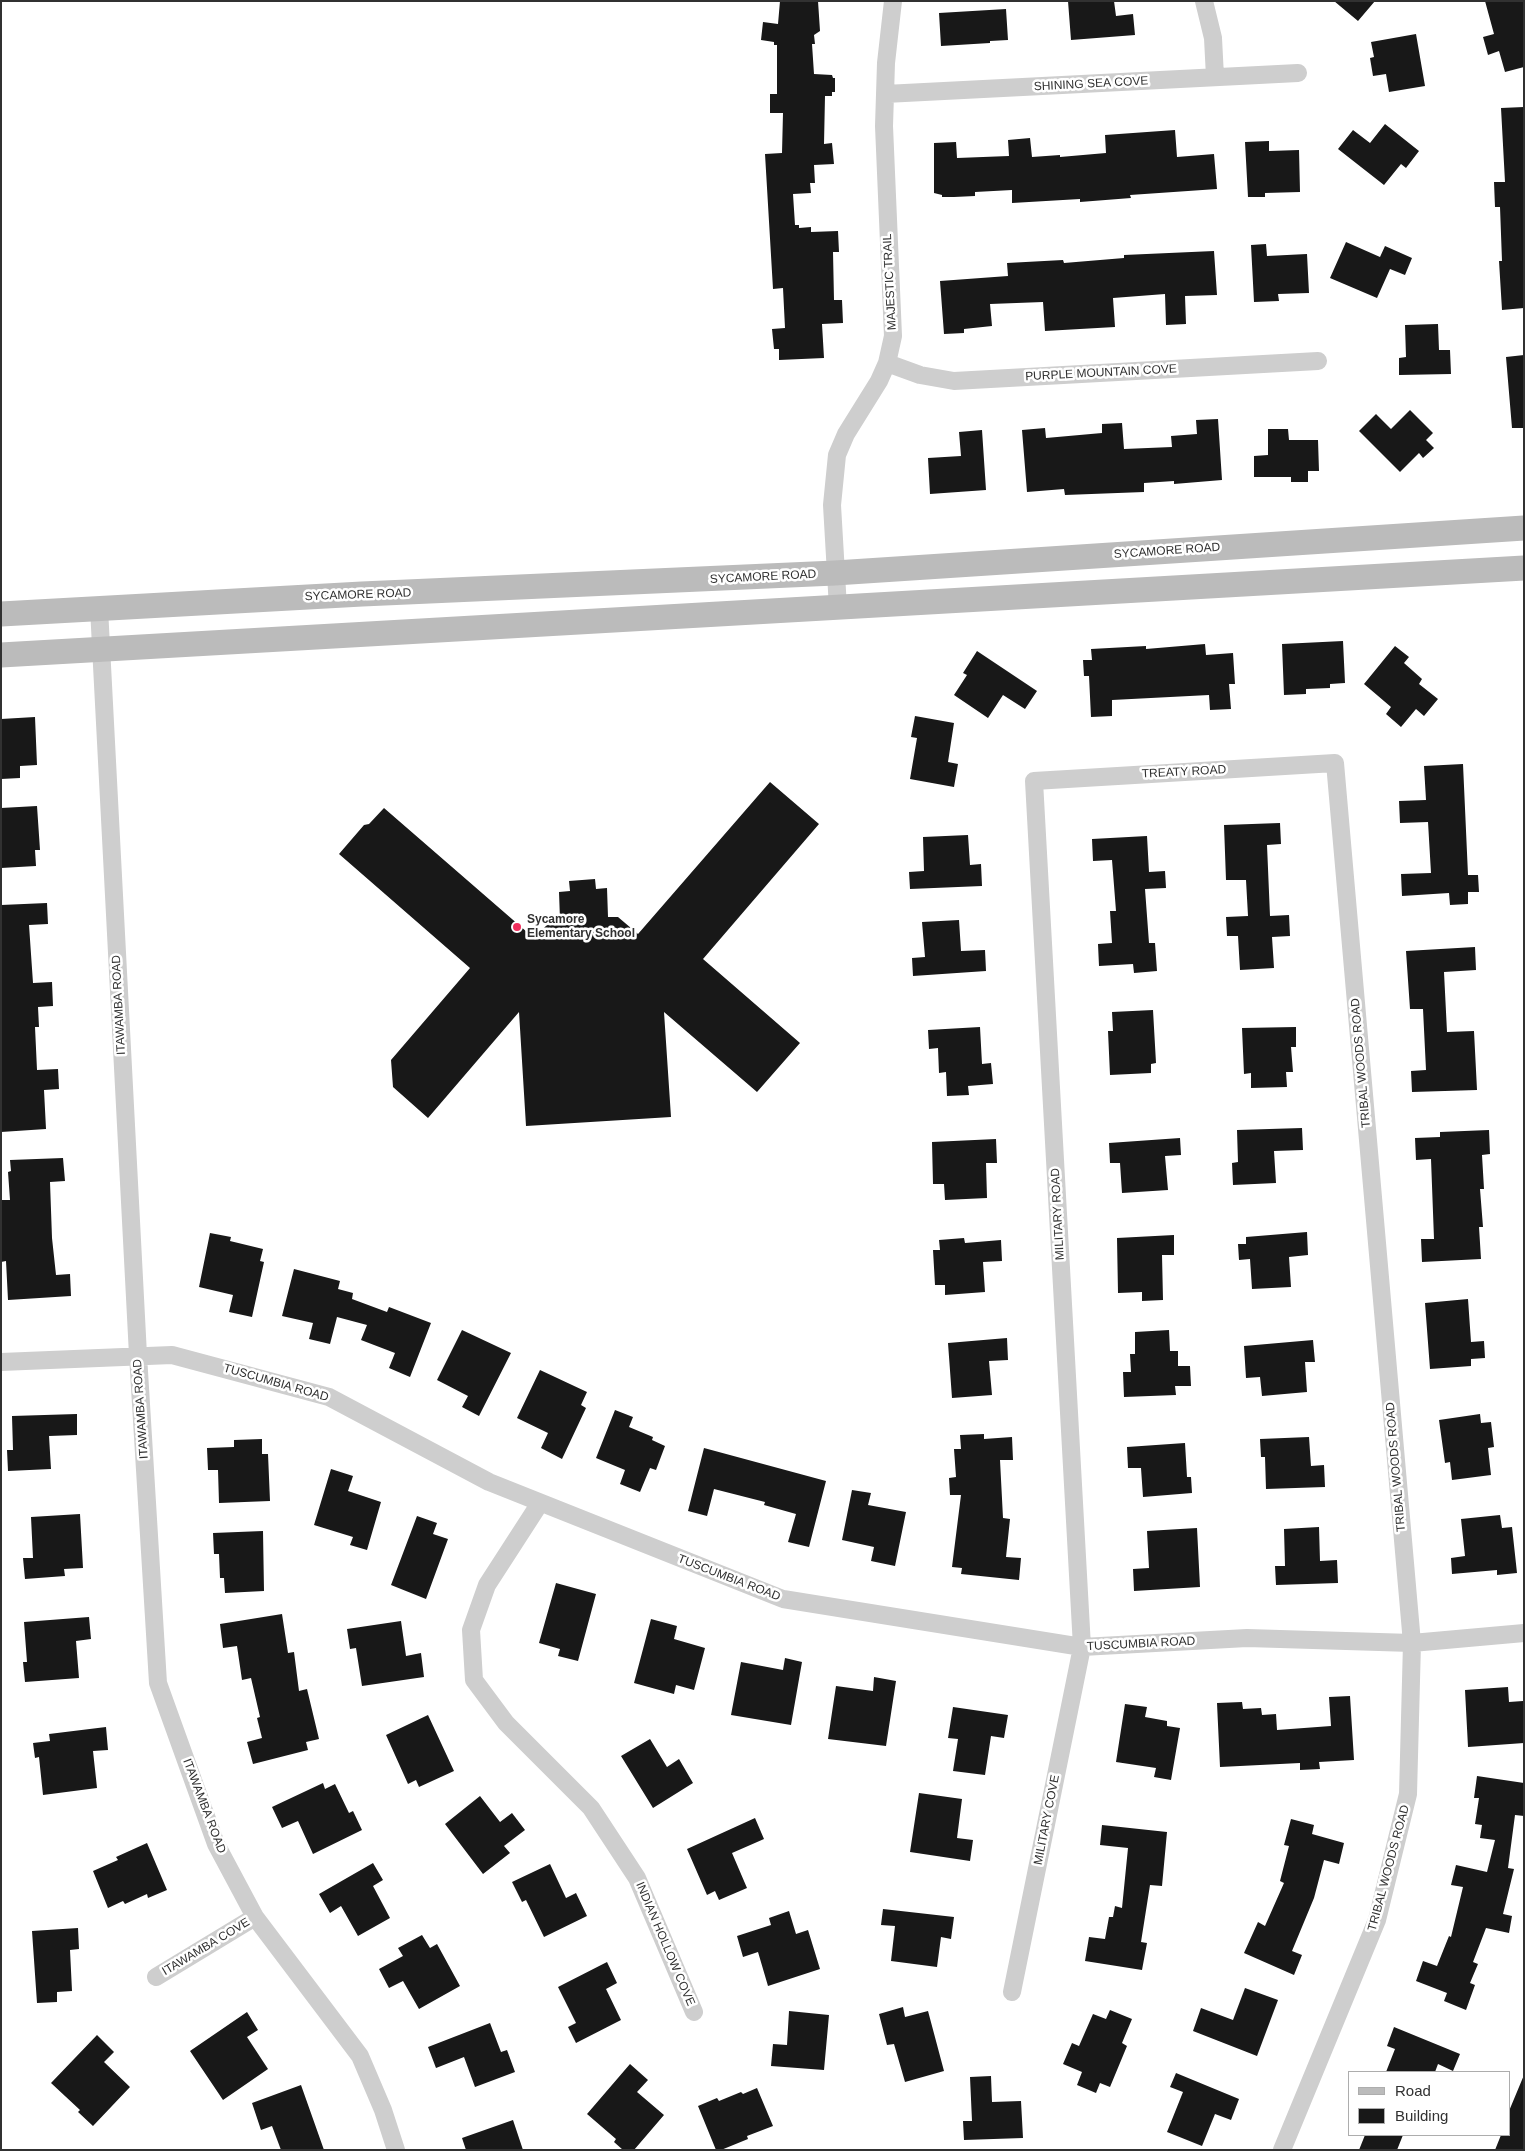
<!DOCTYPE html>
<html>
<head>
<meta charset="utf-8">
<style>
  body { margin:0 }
  #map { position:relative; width:1525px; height:2151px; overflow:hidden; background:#fff; font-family:Helvetica,sans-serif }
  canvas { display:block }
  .frame { position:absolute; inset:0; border:2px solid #313131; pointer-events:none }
  .legend { position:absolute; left:1348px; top:2071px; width:162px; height:65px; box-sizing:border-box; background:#fff; border:1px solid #adadad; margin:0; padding:6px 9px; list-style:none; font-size:15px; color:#313131 }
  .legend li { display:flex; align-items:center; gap:10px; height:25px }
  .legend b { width:25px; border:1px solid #adadad }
</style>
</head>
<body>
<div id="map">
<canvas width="1525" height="2151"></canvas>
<div class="frame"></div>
<ul class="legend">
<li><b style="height:6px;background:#bbb"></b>Road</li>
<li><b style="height:14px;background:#181818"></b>Building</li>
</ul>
</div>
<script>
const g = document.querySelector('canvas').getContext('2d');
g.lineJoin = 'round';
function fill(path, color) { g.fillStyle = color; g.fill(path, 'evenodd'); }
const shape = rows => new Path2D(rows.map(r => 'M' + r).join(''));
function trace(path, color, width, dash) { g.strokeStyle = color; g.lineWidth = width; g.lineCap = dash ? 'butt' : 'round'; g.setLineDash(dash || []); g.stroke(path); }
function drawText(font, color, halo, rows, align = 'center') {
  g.font = font + ' Helvetica,sans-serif'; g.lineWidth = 5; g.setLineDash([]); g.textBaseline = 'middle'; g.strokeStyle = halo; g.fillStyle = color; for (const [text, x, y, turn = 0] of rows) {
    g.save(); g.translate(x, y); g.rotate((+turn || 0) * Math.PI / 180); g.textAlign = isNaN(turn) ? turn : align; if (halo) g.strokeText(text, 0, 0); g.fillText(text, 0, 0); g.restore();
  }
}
fill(shape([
  [780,1,818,1,820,31,814,35,815,44,812,44,814,74,832,75,833,78,835,78,835,92,832,92,832,96,825,96,824,144,832,143,834,164,814,165,815,183,810,183,811,193,793,194,795,225,799,225,799,228,811,227,811,232,838,231,839,252,833,252,834,300,842,300,843,323,822,324,824,358,779,360,779,349,774,349,772,329,785,328,783,288,773,289,765,154,782,153,783,113,770,113,770,94,777,94,777,45,774,45,774,42,761,40,763,22,778,24],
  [1068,1,1114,1,1116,16,1133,14,1135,35,1071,40],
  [1334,1,1375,1,1358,21],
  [1485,1,1524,1,1524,67,1505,72,1499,51,1488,55,1483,37,1494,34],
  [1006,9,1008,40,990,41,990,43,941,46,939,13],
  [1416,34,1425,86,1389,92,1386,74,1373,76,1370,58,1374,57,1371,42],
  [1524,107,1524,308,1502,310,1499,261,1502,261,1500,207,1495,207,1494,182,1505,182,1501,108],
  [1385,124,1419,151,1406,168,1401,164,1384,185,1338,149,1353,130,1370,143],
  [1175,130,1177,157,1214,154,1217,189,1130,195,1131,198,1080,202,1080,199,1012,203,1012,190,975,192,975,196,954,197,942,197,942,195,934,193,934,143,956,142,957,158,1009,156,1008,140,1030,138,1032,157,1060,155,1060,157,1106,153,1105,135],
  [1269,141,1269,151,1299,150,1300,192,1265,193,1265,197,1248,197,1245,142],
  [1346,242,1380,257,1385,246,1412,258,1405,275,1390,269,1377,298,1330,278],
  [1266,244,1267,256,1307,254,1309,293,1278,294,1279,301,1254,302,1251,245],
  [1214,251,1217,295,1185,296,1186,324,1166,325,1165,294,1113,298,1115,327,1045,331,1043,302,990,304,992,326,964,329,964,333,944,334,940,281,1008,276,1007,263,1063,260,1064,263,1124,258,1124,255],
  [1438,324,1439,350,1450,350,1451,374,1399,375,1399,358,1406,357,1405,325],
  [1524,355,1524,428,1512,428,1506,357],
  [1410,410,1433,433,1426,440,1434,448,1423,458,1419,453,1400,472,1359,431,1376,414,1391,429],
  [1218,419,1222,480,1174,484,1174,481,1144,483,1144,492,1065,495,1064,489,1027,492,1022,430,1045,428,1046,438,1102,433,1102,424,1122,423,1124,449,1172,447,1171,436,1197,434,1196,420],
  [1268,429,1288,429,1289,440,1318,440,1319,471,1308,471,1308,482,1291,482,1291,477,1254,477,1254,456,1268,455],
  [982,430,986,490,930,494,928,458,961,456,959,432],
  [1343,641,1345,683,1330,684,1330,688,1306,689,1306,694,1284,695,1282,644],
  [1205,644,1206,655,1233,653,1235,684,1229,684,1231,709,1210,710,1209,695,1112,700,1112,716,1091,717,1089,676,1084,676,1083,660,1092,660,1091,649,1146,646,1146,649],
  [1395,646,1409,657,1404,663,1422,679,1419,684,1438,699,1424,716,1416,709,1401,727,1386,714,1391,707,1364,684],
  [977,651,1037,691,1025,709,1003,695,988,718,954,695,967,675,963,673],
  [915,716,954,723,948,762,958,764,954,787,910,779,917,738,911,737],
  [35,717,37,765,20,766,20,778,1,779,1,719],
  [1463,764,1468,875,1478,875,1479,892,1468,892,1468,904,1450,905,1449,893,1402,896,1401,874,1431,873,1428,822,1400,823,1399,801,1426,800,1424,766],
  [770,782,819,824,703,959,800,1043,757,1092,664,1012,671,1117,526,1126,519,1012,428,1118,393,1087,391,1060,470,968,339,854,364,825,369,824,384,808,535,939,550,921,560,920,559,892,570,891,569,881,595,879,596,889,607,888,608,917,618,917,638,934],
  [37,806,40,850,35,850,36,866,1,868,1,808],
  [1280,823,1281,844,1267,845,1270,916,1289,915,1290,936,1272,937,1274,968,1240,970,1238,936,1227,936,1226,917,1248,916,1246,880,1226,880,1224,825],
  [968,835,970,865,981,864,982,886,910,889,909,872,924,871,923,837],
  [1147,836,1149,872,1165,871,1166,888,1145,889,1149,943,1155,943,1157,971,1134,973,1133,964,1099,966,1098,944,1112,943,1110,911,1116,911,1112,860,1093,861,1092,839],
  [47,903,48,924,29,925,33,983,52,982,53,1006,38,1007,39,1027,35,1027,37,1070,58,1069,59,1089,44,1090,46,1129,1,1132,1,905],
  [959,920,961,951,985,950,986,971,913,976,912,958,925,957,922,922],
  [1475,947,1476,970,1444,972,1447,1032,1474,1031,1477,1090,1412,1092,1411,1071,1426,1070,1423,1009,1410,1009,1406,951],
  [1153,1010,1156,1063,1151,1064,1151,1073,1110,1075,1108,1031,1113,1031,1112,1012],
  [980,1027,982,1064,991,1063,993,1084,968,1086,969,1095,947,1096,946,1072,939,1073,938,1048,929,1049,928,1030],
  [1296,1027,1296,1047,1291,1047,1293,1072,1286,1072,1287,1087,1251,1088,1251,1073,1244,1074,1242,1028],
  [1302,1128,1303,1150,1274,1151,1276,1183,1233,1185,1232,1163,1238,1162,1237,1130],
  [1489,1130,1490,1154,1482,1155,1484,1189,1480,1189,1483,1227,1479,1227,1481,1259,1422,1262,1421,1239,1434,1239,1431,1159,1416,1160,1415,1138,1440,1137,1440,1132],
  [1180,1138,1181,1155,1165,1156,1168,1190,1122,1193,1120,1163,1110,1163,1109,1143],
  [996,1139,997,1163,986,1163,987,1198,945,1200,944,1184,933,1184,932,1142],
  [63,1158,65,1181,50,1182,52,1238,56,1275,70,1274,71,1296,8,1300,6,1261,1,1262,1,1200,10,1200,8,1172,11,1171,10,1160],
  [1307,1232,1308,1255,1289,1257,1291,1287,1252,1289,1250,1259,1239,1260,1238,1244,1246,1244,1246,1237],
  [210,1233,231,1237,230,1241,263,1249,260,1261,264,1262,252,1317,229,1312,233,1295,199,1287],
  [1174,1235,1174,1255,1162,1255,1163,1300,1142,1301,1142,1292,1118,1293,1117,1238],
  [964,1238,965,1243,1001,1240,1002,1261,983,1262,985,1292,945,1295,945,1285,935,1285,933,1250,940,1250,939,1240],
  [294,1269,340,1281,338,1289,353,1293,352,1299,387,1312,389,1307,431,1323,410,1377,389,1368,395,1353,361,1340,367,1325,337,1317,330,1344,309,1339,313,1323,282,1316],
  [1468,1299,1471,1342,1484,1341,1485,1358,1471,1359,1471,1366,1430,1369,1425,1303],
  [462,1330,511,1353,479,1416,462,1407,468,1396,437,1380],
  [1169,1330,1170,1351,1178,1351,1178,1366,1190,1366,1191,1386,1175,1386,1176,1395,1124,1397,1123,1372,1131,1372,1130,1354,1135,1354,1135,1332],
  [1007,1338,1008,1360,989,1361,992,1395,952,1398,948,1343],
  [1313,1340,1315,1362,1305,1362,1307,1392,1262,1396,1260,1377,1246,1378,1244,1346],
  [540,1370,587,1392,581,1405,586,1408,562,1459,541,1448,548,1433,517,1418],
  [615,1410,633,1417,629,1427,653,1437,652,1440,665,1446,656,1470,650,1468,640,1492,620,1484,625,1470,596,1458],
  [77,1414,77,1435,49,1436,51,1469,8,1471,7,1450,13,1450,12,1416],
  [1480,1414,1481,1423,1491,1422,1494,1447,1488,1448,1491,1475,1452,1480,1450,1462,1445,1463,1439,1420],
  [984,1434,984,1439,1012,1437,1013,1460,1000,1460,1003,1518,1010,1519,1006,1557,1021,1558,1019,1580,961,1574,962,1568,952,1567,961,1495,950,1495,949,1478,956,1477,954,1449,961,1449,960,1435],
  [1309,1437,1311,1466,1324,1465,1325,1487,1266,1489,1265,1457,1261,1457,1260,1439],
  [262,1439,262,1454,268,1454,270,1501,219,1503,218,1470,208,1470,207,1448,234,1447,234,1440],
  [1185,1443,1187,1477,1191,1477,1192,1493,1143,1497,1141,1468,1128,1468,1127,1447],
  [704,1448,826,1481,809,1547,788,1542,796,1514,764,1505,765,1502,714,1489,707,1516,688,1511],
  [331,1469,353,1476,348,1491,381,1502,367,1550,350,1545,353,1537,314,1525],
  [852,1490,871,1493,868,1505,906,1512,895,1566,871,1561,874,1547,842,1540],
  [80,1514,83,1568,64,1569,65,1576,25,1579,23,1558,33,1558,31,1517],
  [1500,1515,1502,1528,1512,1527,1517,1573,1497,1575,1497,1570,1452,1574,1451,1558,1465,1556,1461,1519],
  [417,1516,437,1523,433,1534,448,1539,426,1599,391,1585],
  [1319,1527,1320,1561,1337,1560,1338,1583,1276,1585,1275,1566,1285,1566,1284,1529],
  [1197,1528,1200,1587,1134,1591,1133,1569,1149,1568,1147,1531],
  [263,1531,264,1591,225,1593,224,1578,220,1578,219,1554,214,1554,213,1533],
  [556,1583,596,1594,578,1661,558,1656,560,1649,539,1643],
  [282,1614,288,1653,294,1652,299,1691,307,1689,319,1739,306,1742,308,1750,253,1764,247,1742,262,1738,257,1718,260,1717,251,1678,242,1680,237,1646,223,1648,220,1624],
  [89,1617,91,1639,76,1641,79,1678,25,1682,23,1662,27,1662,24,1622],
  [651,1619,677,1626,674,1639,705,1648,694,1690,676,1685,674,1694,634,1683],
  [401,1621,406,1656,421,1653,424,1677,362,1686,356,1648,350,1649,347,1629],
  [785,1658,802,1662,791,1725,731,1715,741,1662,783,1670],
  [874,1677,896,1681,886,1746,828,1739,836,1686,873,1691],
  [1508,1687,1509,1702,1523,1701,1524,1743,1468,1747,1465,1690],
  [1350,1696,1354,1760,1319,1762,1320,1769,1300,1770,1300,1763,1220,1767,1217,1703,1242,1702,1243,1709,1261,1708,1262,1715,1276,1714,1277,1730,1331,1726,1329,1697],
  [1125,1704,1147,1707,1145,1717,1167,1721,1167,1726,1180,1728,1171,1780,1154,1777,1156,1768,1116,1762],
  [953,1707,1008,1715,1004,1738,991,1736,985,1775,953,1771,958,1739,948,1738],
  [428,1715,454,1771,419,1787,416,1780,408,1784,386,1735],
  [106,1727,108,1750,93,1751,97,1788,43,1795,39,1757,35,1758,33,1743,50,1741,49,1734],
  [650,1739,667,1767,679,1759,693,1783,653,1808,621,1756],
  [1477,1776,1524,1783,1524,1816,1515,1815,1508,1868,1514,1869,1503,1914,1512,1916,1509,1933,1486,1928,1473,1962,1478,1964,1470,1983,1475,1985,1466,2010,1444,2001,1447,1993,1416,1981,1423,1961,1437,1966,1449,1936,1451,1937,1463,1887,1451,1885,1456,1865,1487,1872,1495,1840,1480,1838,1482,1825,1475,1824,1479,1798,1474,1798],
  [323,1783,325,1789,335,1784,349,1813,353,1811,362,1830,313,1854,298,1821,282,1828,272,1807],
  [919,1793,962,1799,957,1838,973,1840,970,1861,910,1852],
  [480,1796,500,1822,512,1813,525,1830,504,1846,510,1853,483,1874,445,1824],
  [755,1818,764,1839,732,1853,747,1888,719,1900,715,1891,707,1895,687,1849],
  [1291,1819,1314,1825,1312,1834,1344,1843,1339,1864,1324,1860,1314,1898,1292,1951,1302,1955,1294,1975,1244,1953,1258,1922,1265,1926,1284,1883,1280,1881,1289,1846,1284,1845],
  [1102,1825,1167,1832,1162,1886,1150,1885,1141,1942,1147,1943,1142,1970,1085,1961,1089,1937,1105,1939,1109,1917,1113,1917,1115,1906,1122,1908,1128,1848,1100,1845],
  [147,1843,167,1890,148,1898,147,1894,125,1904,123,1901,108,1908,93,1871,118,1860,116,1857],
  [373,1863,383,1880,373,1886,390,1918,358,1936,341,1906,330,1913,319,1894],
  [550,1864,566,1898,576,1893,587,1916,544,1937,526,1900,522,1902,512,1882],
  [883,1909,954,1917,951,1939,941,1937,937,1967,891,1961,895,1926,881,1925],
  [789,1911,796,1934,808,1930,820,1969,768,1986,758,1952,743,1957,737,1936,771,1925,769,1918],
  [78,1928,79,1949,70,1950,72,1991,57,1992,57,2002,37,2003,32,1931],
  [422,1935,430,1948,437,1944,460,1986,419,2009,403,1981,389,1988,379,1969,403,1956,398,1948],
  [607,1962,617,1983,606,1989,621,2020,576,2043,568,2027,576,2023,558,1987],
  [1245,1988,1278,2000,1257,2056,1193,2031,1201,2008,1233,2020],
  [903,2007,905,2017,928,2011,944,2071,905,2082,894,2044,887,2045,879,2014],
  [1110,2010,1132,2019,1122,2043,1127,2046,1110,2087,1100,2083,1096,2093,1077,2085,1082,2072,1063,2064,1072,2043,1079,2046,1093,2014,1106,2019],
  [789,2011,829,2015,824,2070,771,2066,773,2044,787,2045],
  [247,2012,258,2030,247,2037,268,2069,223,2100,190,2051],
  [490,2023,501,2052,507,2050,515,2072,475,2087,464,2057,436,2068,428,2047],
  [1394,2027,1460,2054,1453,2071,1438,2064,1435,2072,1386,2072,1395,2049,1387,2046],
  [97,2035,114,2052,104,2062,130,2087,93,2126,78,2112,80,2110,51,2083],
  [630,2064,648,2080,637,2092,664,2115,634,2150,623,2150,614,2142,616,2139,587,2114],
  [1176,2073,1239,2099,1231,2120,1215,2114,1202,2146,1167,2132,1183,2092,1170,2087],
  [1524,2075,1524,2150,1495,2150,1501,2135,1509,2135,1509,2111],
  [991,2076,992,2102,1021,2101,1023,2138,964,2140,963,2121,972,2121,970,2077],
  [301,2085,324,2150,281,2150,272,2126,261,2130,252,2103],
  [757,2088,773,2126,747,2136,748,2139,721,2150,716,2150,698,2106,717,2098,719,2101,741,2092,743,2094],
  [513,2120,523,2150,466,2150,462,2138],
  [1365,2135,1403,2135,1397,2150,1359,2150]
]), '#181818');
trace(shape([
  [1204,1,1213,38,1215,77],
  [885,94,1298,73],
  [887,363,920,375,954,381,1318,361],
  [99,608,138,1355,158,1683,216,1844,255,1917,360,2056,383,2110,396,2150],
  [838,608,832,505,837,455,846,434,879,381,887,363,893,336,884,126,886,63,893,1],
  [1,1362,172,1355,329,1397,489,1482,783,1599,1082,1647,1247,1638,1412,1643,1524,1633],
  [540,1503,487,1585,471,1630,474,1680,506,1723,591,1808,637,1878,694,2012],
  [156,1977,255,1917],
  [1012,1992,1082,1647,1034,781,1335,763,1412,1643,1408,1794,1377,1920,1282,2150]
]), '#cecece', 18);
trace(shape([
  [1,614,362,594,835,573,1524,528],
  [1,655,1524,568]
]), '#bbb', 25);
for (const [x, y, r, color] of [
  [517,927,5,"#f02c5b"]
]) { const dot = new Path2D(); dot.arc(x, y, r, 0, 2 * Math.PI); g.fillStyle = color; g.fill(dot); trace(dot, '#fff', 2); }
drawText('12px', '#313131', '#fff', [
  ["SHINING SEA COVE",1091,84,-3],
  ["MAJESTIC TRAIL",890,282,-93],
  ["PURPLE MOUNTAIN COVE",1101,373,-3],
  ["SYCAMORE ROAD",1167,551,-4],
  ["SYCAMORE ROAD",763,577,-3],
  ["SYCAMORE ROAD",358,595,-2],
  ["TREATY ROAD",1184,772,-3],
  ["ITAWAMBA ROAD",119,1005,-93],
  ["TRIBAL WOODS ROAD",1361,1063,-95],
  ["MILITARY ROAD",1058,1214,-93],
  ["TUSCUMBIA ROAD",276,1383,16],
  ["ITAWAMBA ROAD",141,1409,-94],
  ["TRIBAL WOODS ROAD",1396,1467,-95],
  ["TUSCUMBIA ROAD",729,1578,21],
  ["TUSCUMBIA ROAD",1141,1644,-3],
  ["ITAWAMBA ROAD",204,1806,69],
  ["MILITARY COVE",1047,1820,-79],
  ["TRIBAL WOODS ROAD",1389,1868,-75],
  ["INDIAN HOLLOW COVE",665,1944,67],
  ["ITAWAMBA COVE",206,1947,-31]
]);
drawText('bold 12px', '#313131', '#fff', [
  ["Sycamore",527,920],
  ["Elementary School",527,934]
], 'left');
</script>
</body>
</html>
